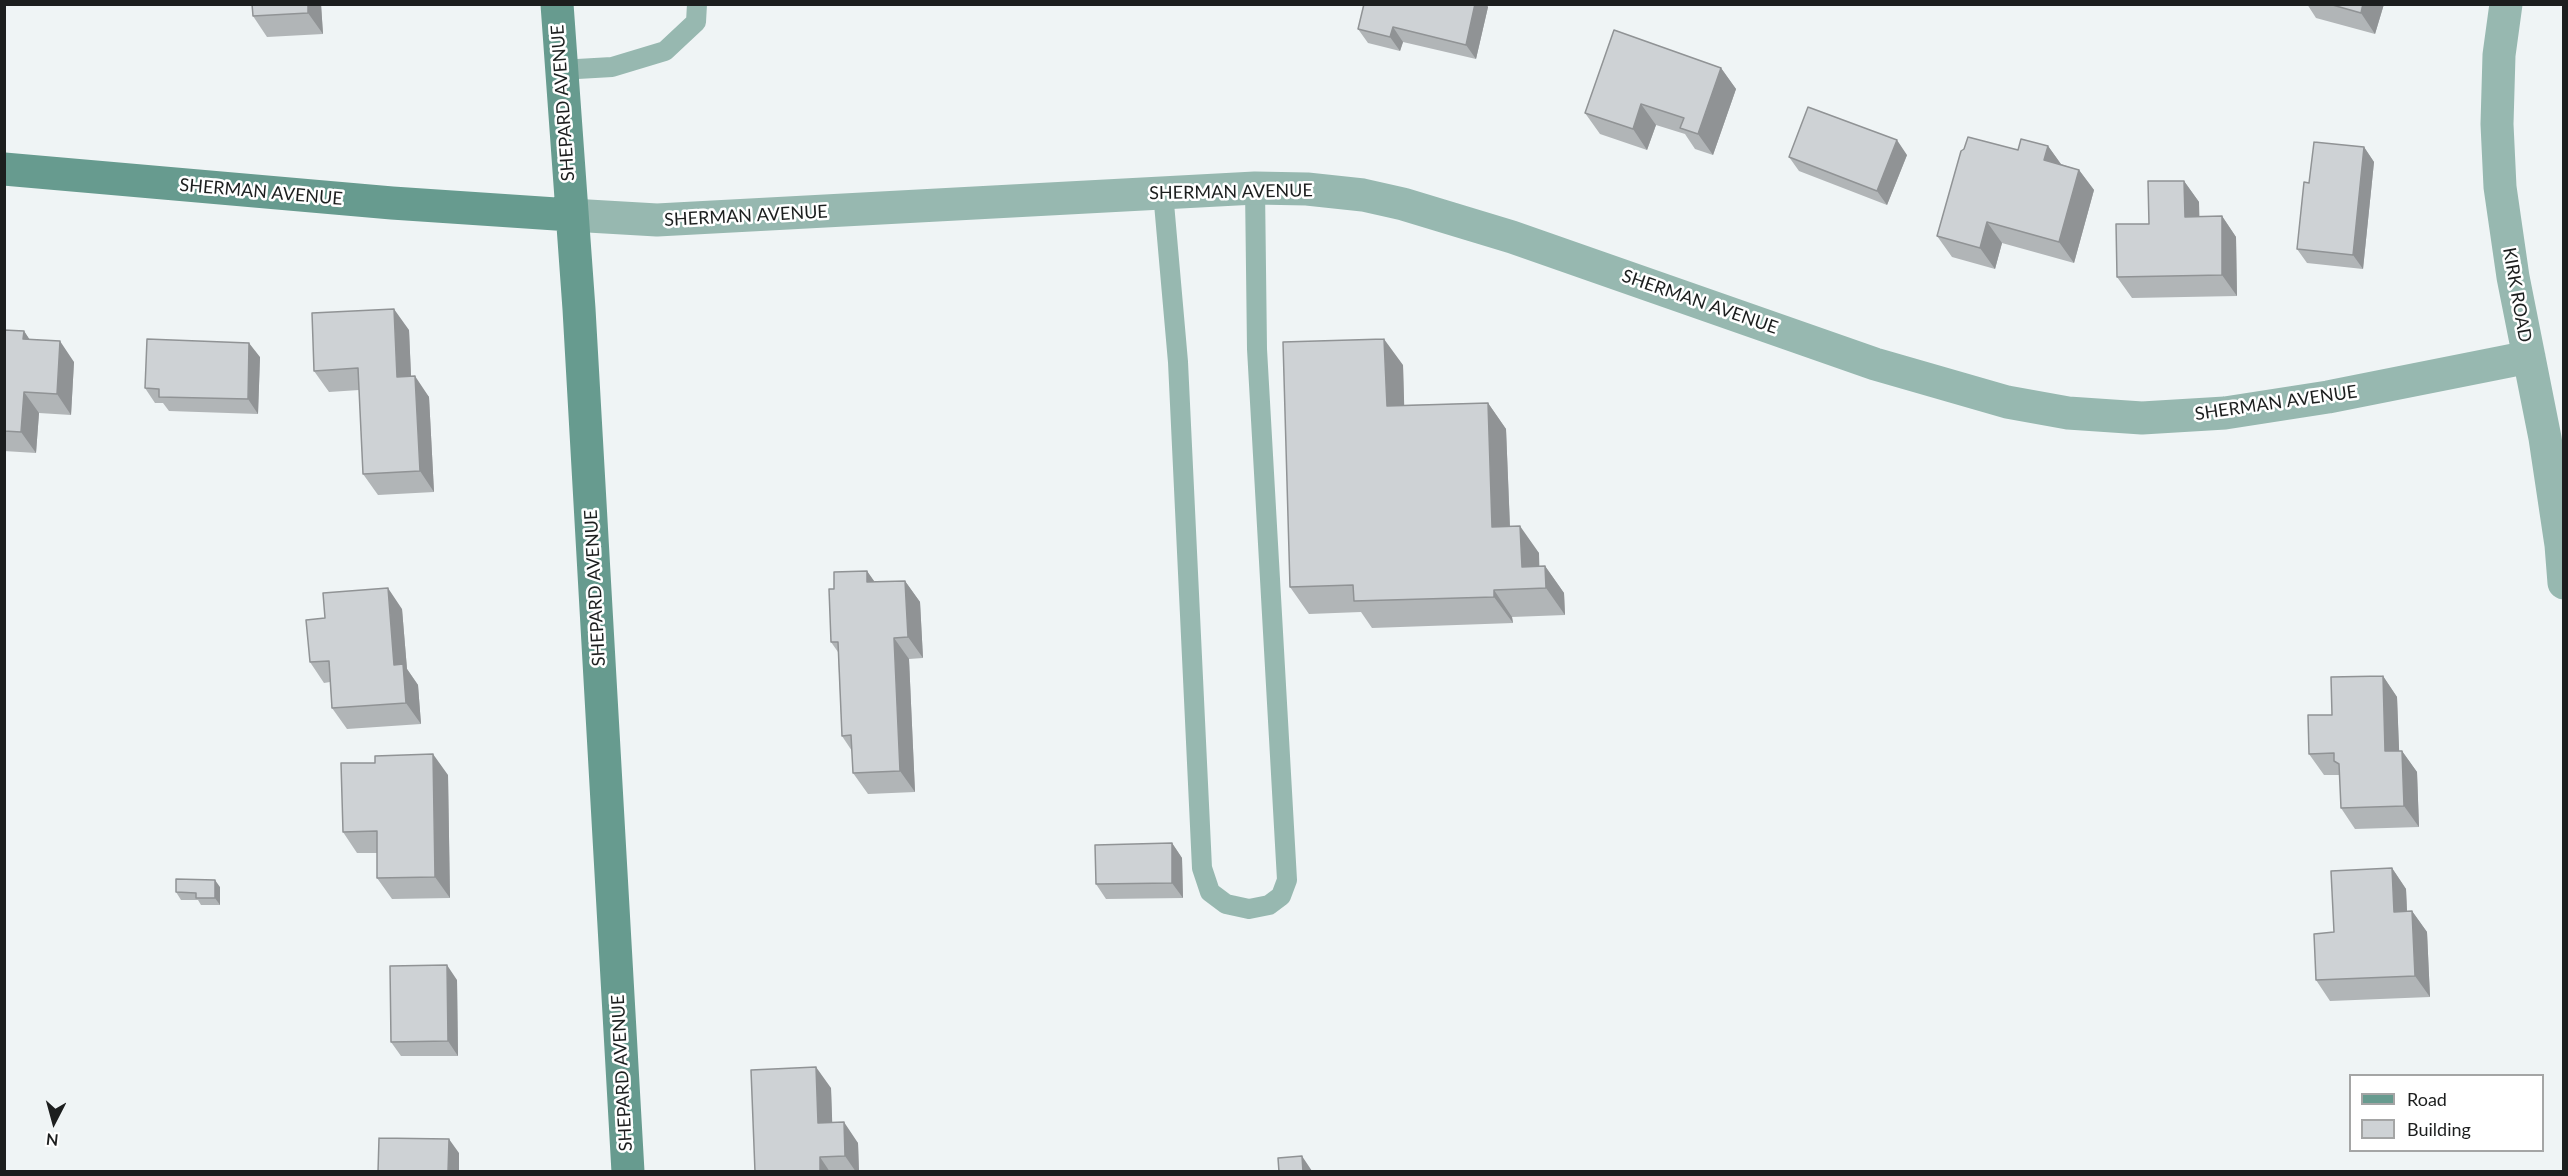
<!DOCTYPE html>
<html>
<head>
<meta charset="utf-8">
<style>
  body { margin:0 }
  #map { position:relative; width:2568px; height:1176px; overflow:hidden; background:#eff4f5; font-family:Lato,sans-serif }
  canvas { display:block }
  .frame { position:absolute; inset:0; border:6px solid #1c1e1e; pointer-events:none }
  .legend { position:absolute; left:2349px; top:1074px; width:195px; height:78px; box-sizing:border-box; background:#fff; border:2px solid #a4a5a5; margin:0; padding:8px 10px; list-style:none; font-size:18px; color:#1c1e1e }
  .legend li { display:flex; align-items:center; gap:12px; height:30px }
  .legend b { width:30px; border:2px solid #a4a5a5 }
  .north { position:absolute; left:24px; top:1092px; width:60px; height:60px; -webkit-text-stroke:4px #fff; paint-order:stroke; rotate:186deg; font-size:16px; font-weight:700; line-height:24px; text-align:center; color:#1c1e1e }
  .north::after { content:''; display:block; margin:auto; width:21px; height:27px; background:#1c1e1e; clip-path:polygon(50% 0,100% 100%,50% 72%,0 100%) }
</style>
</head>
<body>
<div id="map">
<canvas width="2568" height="1176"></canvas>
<div class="frame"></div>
<ul class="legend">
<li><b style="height:8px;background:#679b8f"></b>Road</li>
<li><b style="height:16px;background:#ced2d5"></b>Building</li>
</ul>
<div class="north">N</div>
</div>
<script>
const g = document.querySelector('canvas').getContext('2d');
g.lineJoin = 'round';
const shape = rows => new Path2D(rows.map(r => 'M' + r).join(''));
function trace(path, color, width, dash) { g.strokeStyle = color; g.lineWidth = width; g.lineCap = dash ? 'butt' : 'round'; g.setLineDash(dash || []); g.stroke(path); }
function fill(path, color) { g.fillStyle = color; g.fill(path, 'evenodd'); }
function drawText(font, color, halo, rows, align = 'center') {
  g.font = font + ' Lato,sans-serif'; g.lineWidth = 5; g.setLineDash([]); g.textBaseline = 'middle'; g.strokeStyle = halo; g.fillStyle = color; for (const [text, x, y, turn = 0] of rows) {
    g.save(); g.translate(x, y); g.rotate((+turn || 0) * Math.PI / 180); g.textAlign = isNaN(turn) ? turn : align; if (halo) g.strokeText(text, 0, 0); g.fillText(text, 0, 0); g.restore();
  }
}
trace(shape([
  [560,70,612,67,665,51,696,22,697,4],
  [1163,192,1178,362,1202,868,1210,892,1226,904,1249,909,1269,905,1281,896,1287,880,1257,349,1255,188]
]), '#97b8b0', 20);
trace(shape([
  [2506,4,2499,55,2497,124,2500,187,2513,277,2545,438,2561,545,2564,583],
  [571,215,657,220,1255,188,1307,189,1363,195,1403,204,1512,237,1875,364,2007,402,2068,413,2142,418,2225,413,2328,397,2529,357]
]), '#97b8b0', 33);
trace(shape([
  [557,4,579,309,628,1172],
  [4,169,392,203,571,215]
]), '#679b8f', 33);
fill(shape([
  [252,4,321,4,323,34,267,37,253,16],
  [1364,4,1486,4,1488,7,1476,59,1403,42,1400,51,1368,43,1358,29],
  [2307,4,2384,4,2375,34,2316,18],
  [1721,68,1736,89,1713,155,1695,149,1685,134,1656,125,1647,150,1600,134,1585,113],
  [2048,146,2061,164,2079,170,2094,190,2074,263,2002,243,1995,269,1952,257,1937,236,2018,150],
  [2364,147,2374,162,2363,269,2307,263,2297,249,2309,183],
  [1907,155,1887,205,1799,171,1789,157],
  [2184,181,2199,202,2199,217,2222,216,2236,237,2237,296,2132,298,2117,277,2149,224],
  [4,330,24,331,29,339,74,362,71,415,39,413,36,453,4,451],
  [409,330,411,376,429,397,434,492,378,495,363,474,359,390,329,392,314,371],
  [260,357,258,414,169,411,163,403,155,403,145,388],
  [1403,365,1404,405,1488,403,1506,429,1510,526,1539,553,1539,567,1545,566,1564,593,1565,615,1512,617,1513,623,1372,628,1361,612,1309,614,1290,587],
  [867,571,874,582,905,581,920,602,923,658,909,659,915,792,868,794,853,773,852,751,842,736,838,652,831,642,834,589],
  [402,609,407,669,418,685,421,724,347,729,332,708,330,682,324,683,310,662],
  [2383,676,2397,697,2399,751,2402,751,2417,772,2419,827,2355,829,2341,808,2340,775,2324,775,2309,754,2332,715],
  [375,763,448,775,450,898,392,899,377,878,377,853,357,853,343,832],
  [1172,843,1182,858,1183,898,1106,899,1096,884],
  [2392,868,2406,889,2407,912,2412,911,2427,932,2430,997,2330,1001,2316,980,2334,932],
  [220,887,220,905,201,905,198,900,181,900,176,892],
  [457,980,458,1056,401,1056,391,1042],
  [831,1088,832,1122,858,1143,859,1172,755,1172]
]), '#b1b5b7');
fill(shape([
  [308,4,321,4,323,34,308,13],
  [1475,4,1486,4,1488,7,1476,59,1466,45],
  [2363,4,2384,4,2375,34,2361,13],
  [1393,27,1403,42,1400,51,1390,37],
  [1721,68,1736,89,1713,155,1698,134],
  [1641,104,1656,125,1647,150,1633,129],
  [1897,140,1907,155,1887,205,1877,191],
  [2048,146,2063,167,2044,160],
  [2364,147,2374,162,2363,269,2353,255],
  [2079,170,2094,190,2074,263,2059,242],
  [2184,181,2199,202,2200,238,2185,217],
  [2222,216,2236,237,2237,296,2222,275],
  [1987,222,2002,243,1995,269,1980,248],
  [394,309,409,330,412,398,397,377],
  [24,331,38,352,23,339],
  [1384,339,1403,365,1405,432,1387,406],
  [60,341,74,362,71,415,57,394],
  [249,343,260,357,258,414,248,399],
  [415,376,429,397,434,492,420,471],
  [24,392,39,413,36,453,21,432],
  [1488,403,1506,429,1511,554,1492,527],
  [1520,526,1539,553,1540,589,1522,567],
  [1545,566,1564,593,1565,615,1546,588],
  [867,571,882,592,867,582],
  [905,581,920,602,923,658,908,637],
  [388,588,402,609,407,669,418,685,421,724,406,703,394,665],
  [1494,590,1512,617,1513,623,1494,597],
  [894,638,909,659,915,792,900,771],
  [2383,676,2397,697,2400,772,2385,751],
  [2402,751,2417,772,2419,827,2404,806],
  [433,754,448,775,450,898,435,877],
  [1172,843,1182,858,1183,898,1172,883],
  [2392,868,2406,889,2408,933,2394,912],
  [215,880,220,887,220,905,215,898],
  [2412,911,2427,932,2430,997,2415,976],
  [447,965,457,980,458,1056,448,1041],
  [816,1067,831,1088,833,1144,818,1123],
  [844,1122,858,1143,859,1172,856,1172,845,1156],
  [449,1139,459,1153,459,1172,448,1172],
  [1302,1156,1312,1171,1312,1172,1303,1172],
  [820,1157,830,1172,820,1172]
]), '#909395');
const building = shape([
  [252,4,308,4,308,13,253,16,252,4],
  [1364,4,1475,4,1466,45,1393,27,1390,37,1358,29,1364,4],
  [2329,4,2363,4,2361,13,2329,4],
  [1614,30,1721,68,1698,134,1680,128,1684,118,1641,104,1633,129,1585,113,1614,30],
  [1808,107,1897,140,1877,191,1789,157,1808,107],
  [1968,137,2018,150,2021,139,2048,146,2044,160,2079,170,2059,242,1987,222,1980,248,1937,236,1961,151,1964,149,1968,137],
  [2314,142,2364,147,2353,255,2297,249,2304,182,2309,183,2314,142],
  [2148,181,2184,181,2185,217,2222,216,2222,275,2117,277,2116,224,2149,224,2148,181],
  [394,309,397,377,415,376,420,471,363,474,358,368,314,371,312,313,394,309],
  [4,330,24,331,23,339,60,341,57,394,24,392,21,432,4,431,4,330],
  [147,339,249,343,248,399,159,397,159,389,145,388,147,339],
  [1384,339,1387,406,1488,403,1492,527,1520,526,1522,567,1545,566,1546,588,1494,590,1494,597,1354,601,1353,585,1290,587,1283,342,1384,339],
  [867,571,867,582,905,581,908,637,894,638,900,771,853,773,851,735,842,736,838,642,831,642,829,589,834,589,834,572,867,571],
  [388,588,394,665,403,664,406,703,332,708,329,661,310,662,306,620,325,618,323,593,388,588],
  [2383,676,2385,751,2402,751,2404,806,2341,808,2339,764,2334,761,2334,753,2309,754,2308,715,2332,715,2331,677,2383,676],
  [433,754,435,877,377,878,377,831,343,832,341,763,375,763,375,756,433,754],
  [1172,843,1172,883,1096,884,1095,845,1172,843],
  [2392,868,2394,912,2412,911,2415,976,2316,980,2314,934,2334,932,2331,871,2392,868],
  [176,879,215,880,215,898,196,898,196,893,176,892,176,879],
  [447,965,448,1041,391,1042,390,966,447,965],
  [816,1067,818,1123,844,1122,845,1156,820,1157,820,1172,755,1172,751,1070,816,1067],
  [379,1138,449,1139,448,1172,378,1172,379,1138],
  [1302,1156,1303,1172,1279,1172,1278,1158,1302,1156]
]);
fill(building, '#ced2d5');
trace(building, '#909395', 1.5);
drawText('18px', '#1c1e1e', '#fff', [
  ["SHEPARD AVENUE",563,103,-94],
  ["SHERMAN AVENUE",261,192,5],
  ["SHERMAN AVENUE",1231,192,-1],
  ["SHERMAN AVENUE",746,216,-3],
  ["KIRK ROAD",2517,295,80],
  ["SHERMAN AVENUE",1700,302,19],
  ["SHERMAN AVENUE",2276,403,-8],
  ["SHEPARD AVENUE",595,588,-93],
  ["SHEPARD AVENUE",622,1073,-93]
]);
</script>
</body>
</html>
